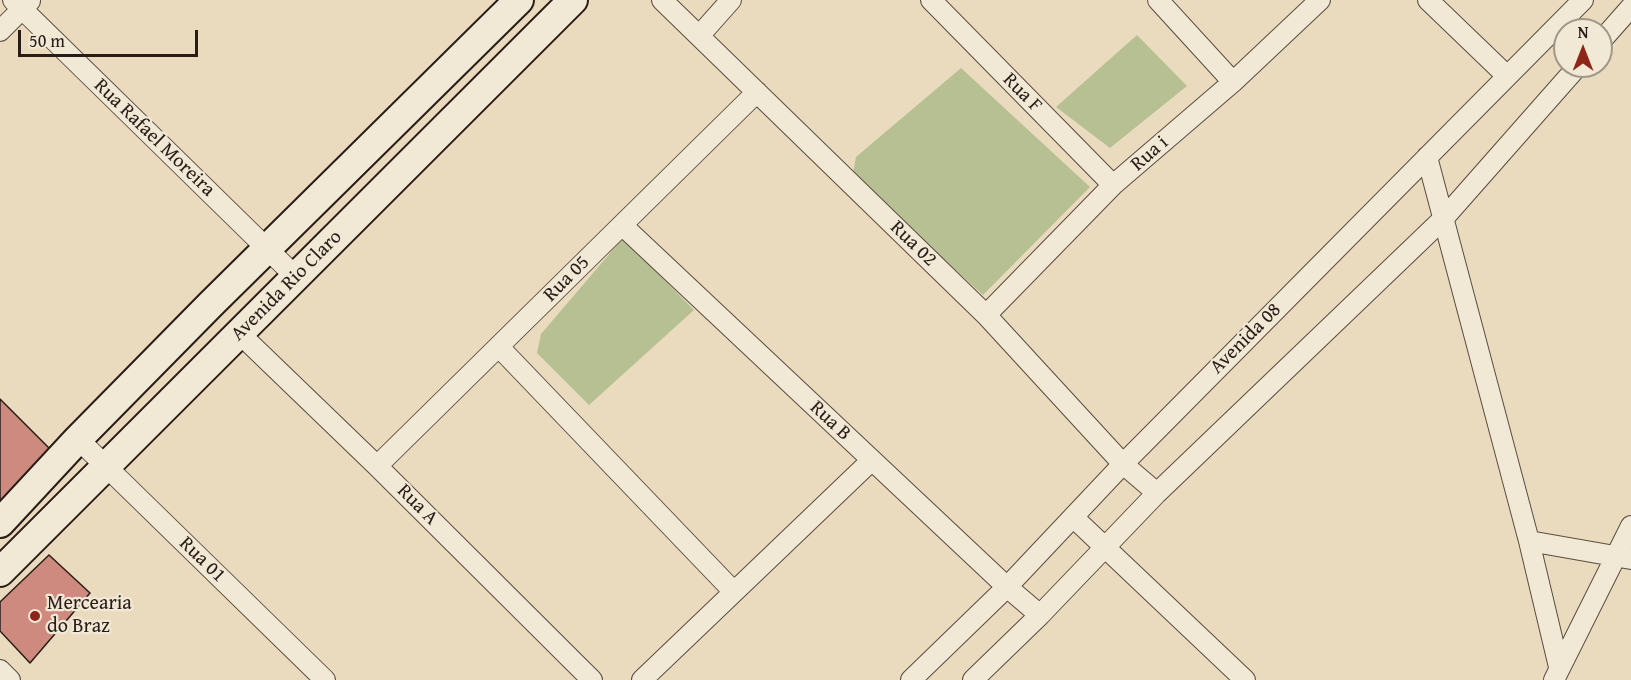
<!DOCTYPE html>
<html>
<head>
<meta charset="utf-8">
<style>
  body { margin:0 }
  #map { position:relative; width:1631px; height:680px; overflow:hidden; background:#eadbbe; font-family:"Gentium Book Plus",serif }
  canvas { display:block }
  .north { position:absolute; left:1553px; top:18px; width:60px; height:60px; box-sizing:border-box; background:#f1e8d5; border:2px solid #a19789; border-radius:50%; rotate:0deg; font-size:16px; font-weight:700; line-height:24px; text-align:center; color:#2a1d18 }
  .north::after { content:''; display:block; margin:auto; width:21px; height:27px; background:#8f2418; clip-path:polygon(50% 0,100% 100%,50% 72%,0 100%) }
  .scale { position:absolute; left:18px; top:30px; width:180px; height:27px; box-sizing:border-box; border:3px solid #2a1d18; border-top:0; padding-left:8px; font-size:18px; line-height:21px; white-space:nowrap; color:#2a1d18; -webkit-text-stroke:4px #f1e8d5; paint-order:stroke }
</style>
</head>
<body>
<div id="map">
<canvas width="1631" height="680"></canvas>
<div class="north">N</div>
<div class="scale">50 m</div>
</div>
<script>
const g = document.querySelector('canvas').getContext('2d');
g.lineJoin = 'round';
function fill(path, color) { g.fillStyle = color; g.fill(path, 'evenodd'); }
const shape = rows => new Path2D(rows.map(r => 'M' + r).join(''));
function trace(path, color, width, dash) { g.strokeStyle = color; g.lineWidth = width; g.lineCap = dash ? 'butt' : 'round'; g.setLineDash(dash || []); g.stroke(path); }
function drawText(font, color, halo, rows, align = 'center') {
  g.font = font + ' "Gentium Book Plus",serif'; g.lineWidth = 4.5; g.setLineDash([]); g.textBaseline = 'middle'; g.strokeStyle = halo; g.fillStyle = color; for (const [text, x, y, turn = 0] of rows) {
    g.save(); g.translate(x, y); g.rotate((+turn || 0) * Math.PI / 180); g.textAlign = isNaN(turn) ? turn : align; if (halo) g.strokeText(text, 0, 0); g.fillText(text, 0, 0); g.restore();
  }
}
fill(shape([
  [1137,35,1187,86,1110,148,1056,107],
  [961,68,1090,187,983,295,894,214,853,173,856,157],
  [623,238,694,310,589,405,537,353,541,334]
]), '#b6c092');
const building = shape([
  [0,399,53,452,0,504,0,399],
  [49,555,90,593,30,663,0,631,0,602,49,555]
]);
fill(building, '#cf8a80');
trace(building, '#2a1d18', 1.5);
const street = shape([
  [13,0,296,277],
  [662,0,986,315,1123,464,1157,493],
  [931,0,1113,185],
  [1158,0,1233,82],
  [1428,0,1507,76],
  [0,31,30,1],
  [699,36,731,0],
  [1601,41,1631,7],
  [1427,157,1529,541,1559,667],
  [622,225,1007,587,1040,615],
  [986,315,1113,185,1233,82,1320,0],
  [239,333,377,466,592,680],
  [499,347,734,592],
  [78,439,325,680],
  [377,466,757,92],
  [1073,517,1245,680],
  [1529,541,1631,559],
  [0,670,10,680],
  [642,680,872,460],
  [911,680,1007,587,1123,464,1583,0],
  [973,680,1040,615,1157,493,1444,218,1578,66],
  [1554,680,1631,526]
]);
const secondary = shape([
  [0,523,78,439,211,304,519,0],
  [0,572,573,0]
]);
trace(street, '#5a4c42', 22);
trace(secondary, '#2a1d18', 32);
trace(street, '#f1e8d5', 20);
trace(secondary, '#f1e8d5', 28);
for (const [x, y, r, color] of [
  [35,616,6,"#8f2418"]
]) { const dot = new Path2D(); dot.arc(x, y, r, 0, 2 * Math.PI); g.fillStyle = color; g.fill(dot); trace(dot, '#f1e8d5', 2); }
drawText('20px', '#2a1d18', '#f1e8d5', [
  ["Rua F",1022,93,45],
  ["Rua Rafael Moreira",154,138,44],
  ["Rua i",1150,154,-41],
  ["Rua 02",913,244,44],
  ["Rua 05",567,279,-45],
  ["Avenida Rio Claro",287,286,-45],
  ["Avenida 08",1246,339,-45],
  ["Rua B",830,421,43],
  ["Rua A",417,505,45],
  ["Rua 01",202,560,44]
]);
drawText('20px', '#2a1d18', '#f1e8d5', [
  ["Mercearia",47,604],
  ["do Braz",47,627]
], 'left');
</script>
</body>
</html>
